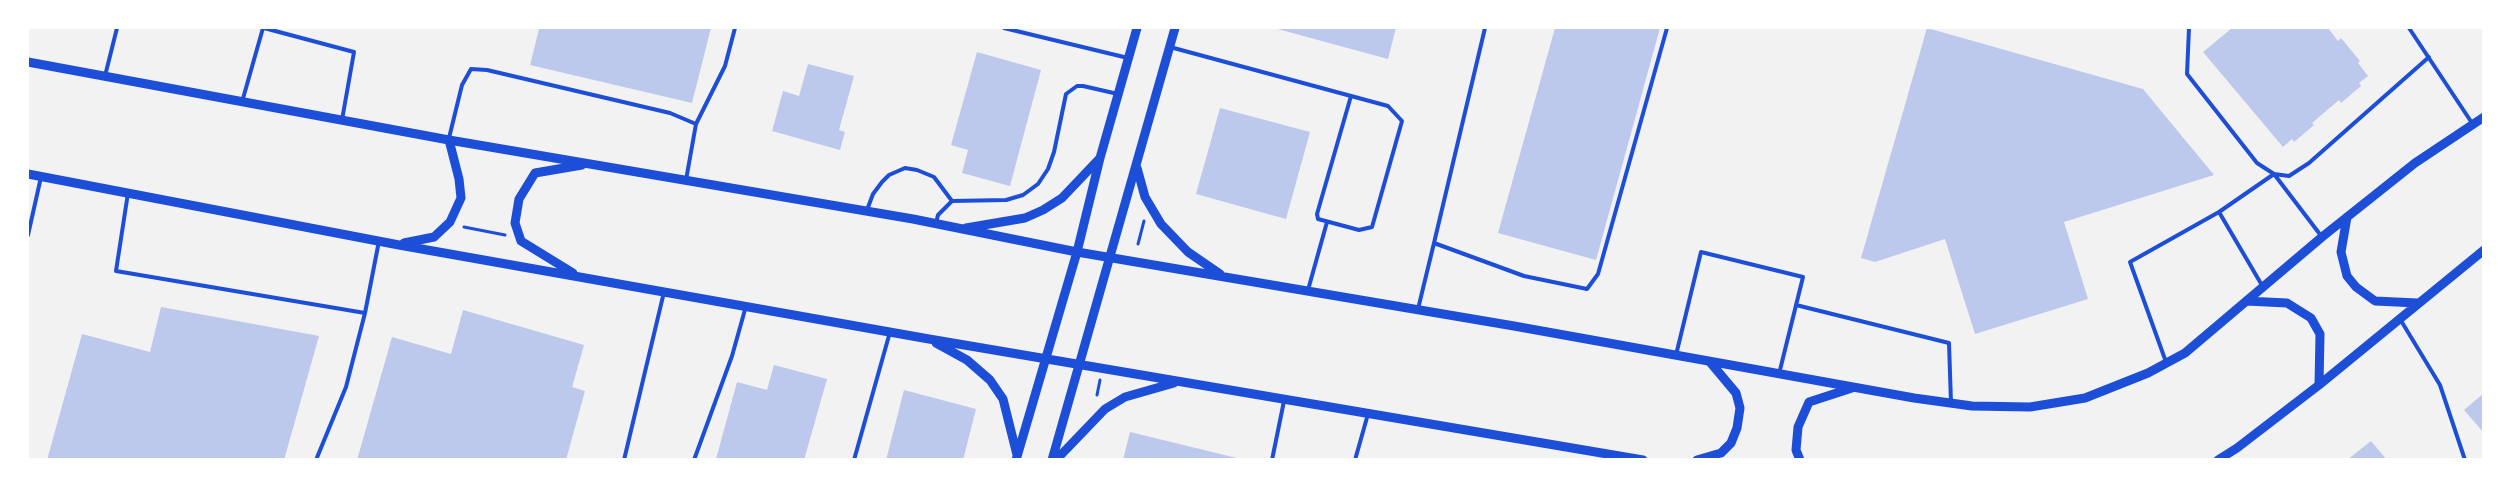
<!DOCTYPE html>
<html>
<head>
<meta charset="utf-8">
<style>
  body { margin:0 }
  #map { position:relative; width:2511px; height:487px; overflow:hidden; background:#f2f2f2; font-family:"Fira Sans Condensed",sans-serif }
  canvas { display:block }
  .frame { position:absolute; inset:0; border:29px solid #fff; pointer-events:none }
</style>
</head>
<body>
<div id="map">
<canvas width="2511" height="487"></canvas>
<div class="frame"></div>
</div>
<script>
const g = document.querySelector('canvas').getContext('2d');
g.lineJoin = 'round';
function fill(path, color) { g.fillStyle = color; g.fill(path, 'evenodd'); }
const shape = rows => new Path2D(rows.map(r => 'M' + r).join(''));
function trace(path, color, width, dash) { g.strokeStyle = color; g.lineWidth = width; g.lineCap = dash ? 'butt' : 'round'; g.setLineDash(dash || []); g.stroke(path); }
fill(shape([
  [534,28,711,28,692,103,530,65,539,29],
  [1274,28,1396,28,1388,59],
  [1555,28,1660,28,1596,260,1498,233],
  [1927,28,2143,89,2214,175,2064,222,2088,299,1975,334,1945,239,1875,262,1861,258],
  [2232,28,2328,28,2338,41,2341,38,2360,61,2358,63,2368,76,2359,83,2361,86,2341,103,2339,100,2312,123,2314,125,2294,142,2292,139,2283,147,2203,52],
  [977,52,1041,70,1010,186,962,173,968,150,951,145],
  [808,64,854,76,839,130,845,132,840,150,772,131,783,91,799,96],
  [1220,108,1310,132,1286,219,1196,194],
  [161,307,319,336,284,460,47,460,82,334,150,352],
  [463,310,584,345,572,387,585,391,566,460,357,460,392,337,451,354],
  [774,365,827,379,804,460,716,459,737,382,767,390],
  [904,390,976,409,963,460,886,460],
  [2484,393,2484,433,2464,410],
  [1130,432,1241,459,1241,460,1123,460],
  [2371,441,2387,460,2347,460]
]), '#bdc9ec');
trace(shape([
  [464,227,505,235],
  [1138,244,1144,221],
  [1097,395,1100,380]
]), '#1d4ed8', 3);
trace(shape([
  [264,28,354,52,342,120],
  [1004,28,1128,58],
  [1485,28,1434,243,1524,276,1587,289,1598,274,1667,28],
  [2189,28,2187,74,2257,163,2274,174,2289,176,2309,163,2429,57],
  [2409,28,2472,123],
  [1170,47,1388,106,1402,121,1372,227,1359,230,1318,219,1317,214,1351,96],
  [105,76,117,28],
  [242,102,263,28],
  [696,124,725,66,735,28],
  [449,138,462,85,471,69,487,70,670,113,696,124,686,180],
  [128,193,116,271,365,313,379,241],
  [867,210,873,194,882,182,889,175,905,168,917,170,934,177,952,201],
  [2219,212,2274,174,2322,237],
  [936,223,938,215,952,201,1006,200,1023,195,1038,184,1048,169,1054,152,1066,94,1077,86,1083,86,1118,94],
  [28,235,41,177],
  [1308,290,1327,222],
  [1796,305,1949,343,1951,403],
  [1418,309,1434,243],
  [2400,319,2440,385,2465,460],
  [1676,355,1701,252,1803,277,1779,374],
  [2166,362,2130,262,2219,212,2263,287],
  [316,460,346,387,365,313],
  [624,460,664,292],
  [694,460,732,356,746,306],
  [854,460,890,332],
  [1272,460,1284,401],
  [1355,460,1368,414]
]), '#1d4ed8', 4);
trace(shape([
  [28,62,449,140,913,219,1077,252,1514,326,1914,398,1972,406,2030,407,2085,398,2148,373,2185,353,2322,237,2415,163,2484,117],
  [1137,168,1145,197,1161,224,1188,252,1220,274],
  [28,174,399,245,929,339,1643,460],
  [2347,217,2341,252,2347,276,2356,287,2375,301,2417,303],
  [966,228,1025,218,1043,210,1062,198,1100,158],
  [404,243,434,237,450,222,461,198,459,179,449,140],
  [573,273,521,241,515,223,519,199,535,173,582,165],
  [2246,301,2287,303,2311,318,2320,334,2319,385],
  [936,343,967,360,990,380,1003,399,1017,455],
  [1016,460,1077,252,1100,158,1137,28],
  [1052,460,1175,28],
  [1056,460,1105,409,1125,397,1174,383],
  [1697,460,1721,453,1731,443,1737,428,1740,408,1736,393,1710,362],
  [1800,460,1796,450,1798,427,1809,402,1852,388],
  [2218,460,2237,448,2319,385,2484,250]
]), '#1d4ed8', 9);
</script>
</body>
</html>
